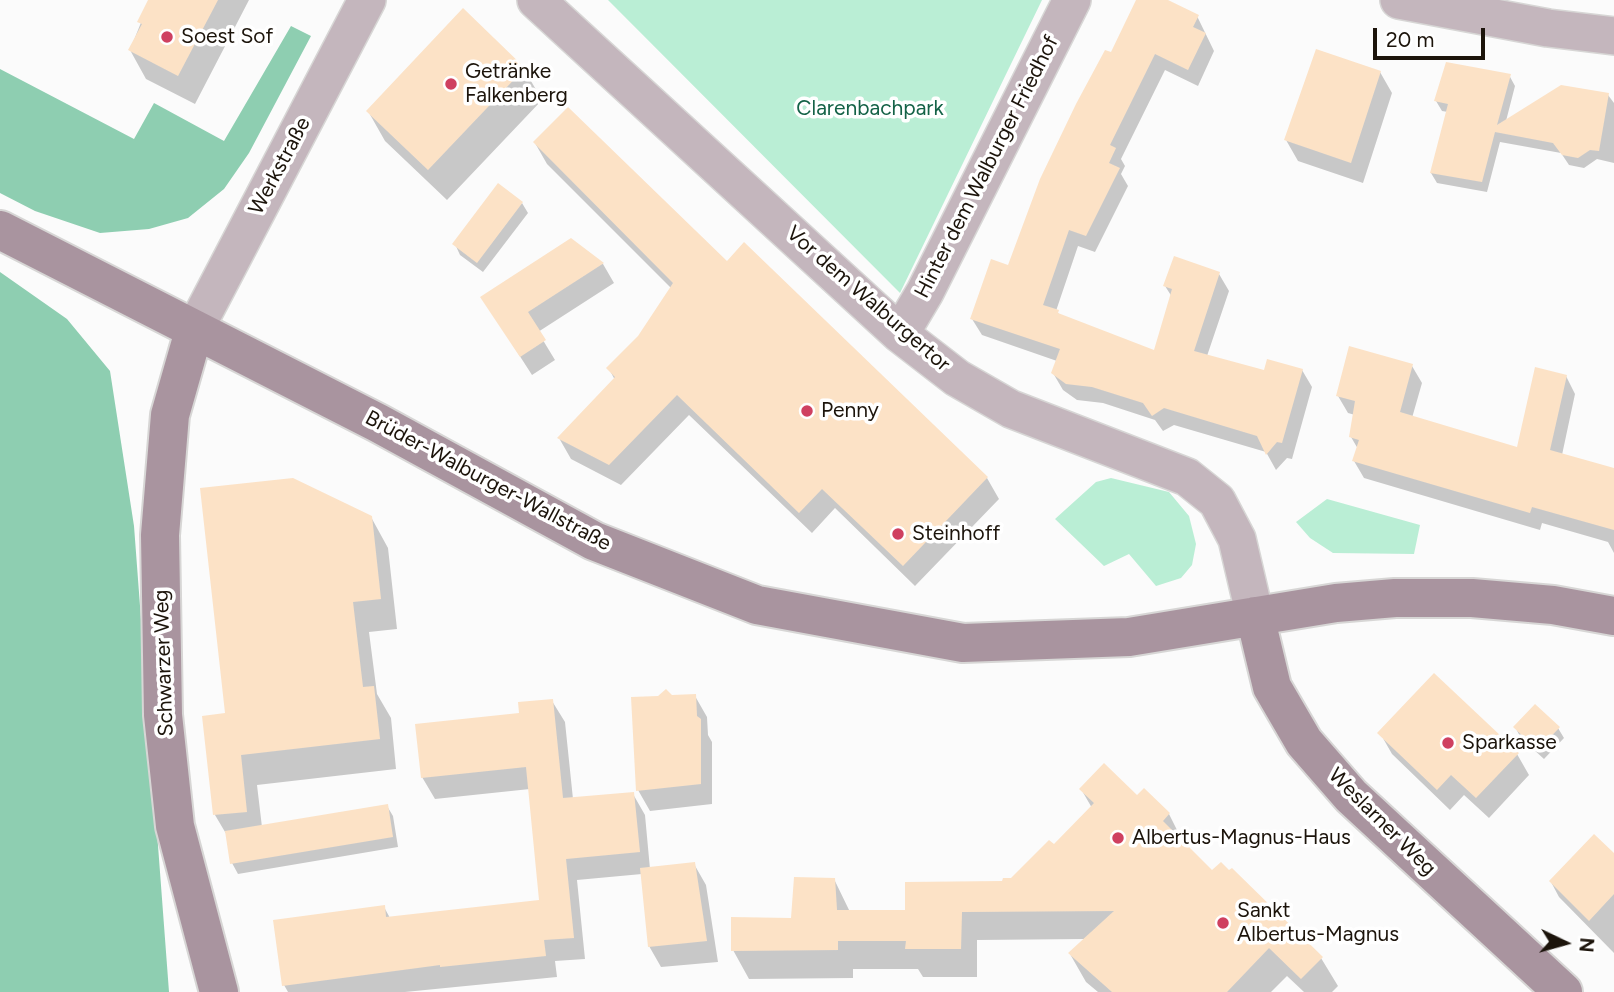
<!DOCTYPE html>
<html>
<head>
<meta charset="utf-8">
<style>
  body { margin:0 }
  #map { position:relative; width:1614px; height:992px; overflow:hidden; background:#fbfbfb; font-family:Figtree,sans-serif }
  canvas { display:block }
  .north { position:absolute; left:1530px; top:908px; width:70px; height:70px; -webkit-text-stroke:5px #fff; paint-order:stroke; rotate:95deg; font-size:19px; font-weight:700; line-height:28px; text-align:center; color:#1c140b }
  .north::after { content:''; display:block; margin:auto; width:24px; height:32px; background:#1c140b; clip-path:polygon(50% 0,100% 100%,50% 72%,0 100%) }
  .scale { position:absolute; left:1373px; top:28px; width:112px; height:32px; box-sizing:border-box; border:4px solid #1c140b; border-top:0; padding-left:9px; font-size:21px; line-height:24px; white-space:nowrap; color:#1c140b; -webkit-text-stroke:5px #fff; paint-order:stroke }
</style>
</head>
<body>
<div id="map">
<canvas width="1614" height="992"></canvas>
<div class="north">N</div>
<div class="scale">20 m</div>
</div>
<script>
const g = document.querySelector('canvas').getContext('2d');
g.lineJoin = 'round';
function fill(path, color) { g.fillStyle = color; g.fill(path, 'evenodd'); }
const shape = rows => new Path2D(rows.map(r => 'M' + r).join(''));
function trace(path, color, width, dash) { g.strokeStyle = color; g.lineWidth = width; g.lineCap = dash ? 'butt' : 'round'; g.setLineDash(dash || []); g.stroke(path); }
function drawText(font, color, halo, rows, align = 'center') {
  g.font = font + ' Figtree,sans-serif'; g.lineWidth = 7; g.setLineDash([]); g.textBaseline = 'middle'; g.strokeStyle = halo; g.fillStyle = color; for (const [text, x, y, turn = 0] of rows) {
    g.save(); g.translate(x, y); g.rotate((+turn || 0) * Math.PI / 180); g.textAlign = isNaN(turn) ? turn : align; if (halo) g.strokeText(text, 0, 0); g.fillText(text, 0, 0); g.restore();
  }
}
fill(shape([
  [608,0,1042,0,900,293],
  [1111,478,1169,492,1189,516,1196,544,1192,565,1181,578,1156,586,1129,554,1104,566,1055,519,1096,482],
  [1327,499,1420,525,1414,554,1333,553,1310,538,1296,522]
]), '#baeed5');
fill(shape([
  [291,26,311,36,249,153,224,189,188,218,149,229,100,233,35,211,0,193,0,69,134,139,154,103,224,141],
  [0,272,67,319,110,371,134,526,169,992,0,992]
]), '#8eceb1');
fill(shape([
  [150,0,249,0,195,104,146,79,130,50],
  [1138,0,1164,0,1197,16,1214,51,1198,86,1165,70,1121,159,1125,166,1121,174,1128,186,1095,252,1078,246,1056,311,1061,316,1156,352,1172,297,1165,286,1219,274,1229,291,1207,356,1265,372,1302,370,1312,387,1292,459,1287,458,1276,470,1266,452,1174,425,1163,431,1155,420,1103,403,1077,400,1063,390,1053,373,1057,361,982,335,972,319,1009,267],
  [463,11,524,69,542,100,447,200,385,141,368,111],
  [1380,72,1392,93,1363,183,1298,161,1286,140],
  [1509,75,1515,86,1506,121,1608,95,1614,103,1614,163,1597,159,1584,168,1569,165,1561,153,1500,142,1487,192,1437,183,1431,173,1448,112,1442,111,1436,101],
  [535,143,727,263,987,478,999,499,915,586,835,508,812,533,689,415,621,485,571,459,559,438,615,380,609,369,639,337,671,288,547,164],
  [522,203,528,213,483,272,460,255,455,244],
  [571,240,603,264,614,283,538,332,555,360,532,375,494,316],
  [1412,366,1422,383,1412,418,1518,449,1566,376,1575,394,1562,455,1614,470,1614,553,1608,542,1542,523,1540,530,1364,478,1354,461,1358,449,1351,437,1355,415,1348,413,1338,396],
  [371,517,388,548,397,629,369,632,377,694,391,718,396,769,257,785,262,827,387,806,393,816,398,847,238,874,232,863,228,837,215,815,204,718,227,715],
  [695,696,707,717,708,735,712,742,712,804,650,811,638,790,671,697],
  [552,701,565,722,573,799,633,794,645,815,650,869,694,864,706,885,718,962,661,967,649,946,642,874,577,880,585,959,555,961,557,977,405,992,288,992,284,985,384,907,390,918,541,901,530,789,435,799,422,777,521,714],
  [1515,727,1558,728,1564,738,1544,759,1521,738],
  [1380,733,1517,754,1529,775,1489,818,1464,795,1450,810,1392,754],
  [1081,789,1137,797,1169,814,1184,844,1212,873,1321,958,1338,986,1332,992,1304,992,1287,976,1271,992,1098,992,1086,982,1070,954,1086,939,977,940,977,977,923,977,918,969,853,969,853,978,749,979,733,950,793,919,834,879,850,912,907,911,1012,880,1054,847,1092,808],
  [1614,855,1614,953,1559,897,1551,882]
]), '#0003');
fill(shape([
  [148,0,218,0,178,76,128,50,142,24,137,22],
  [1136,0,1168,0,1199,15,1193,27,1206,33,1188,70,1155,54,1110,145,1116,148,1109,163,1120,168,1086,236,1069,230,1043,305,1059,310,1058,313,1154,350,1172,289,1163,286,1174,256,1220,272,1194,351,1264,370,1267,359,1303,369,1282,443,1277,442,1266,455,1257,436,1164,408,1152,416,1143,403,1092,387,1066,384,1051,373,1060,349,970,319,991,259,1008,265,1040,179,1076,104,1105,50,1111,52],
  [463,8,525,68,428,170,366,111],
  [1316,49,1381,71,1351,163,1284,140],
  [1446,62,1511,74,1497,125,1561,85,1609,93,1599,151,1590,150,1578,158,1562,155,1553,143,1495,132,1482,182,1430,173,1448,104,1434,101],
  [568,107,727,261,744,242,988,477,903,566,822,489,799,513,677,395,609,465,557,438,615,377,606,368,638,336,673,283,533,142],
  [498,183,523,202,477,263,452,244],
  [571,238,604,263,528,312,546,340,520,357,480,297],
  [1349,346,1413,364,1400,412,1517,447,1535,367,1567,375,1550,450,1614,468,1614,530,1532,507,1530,513,1352,461,1359,440,1349,437,1355,401,1336,396],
  [293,478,372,516,381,599,353,602,363,687,374,686,380,739,241,755,247,812,213,815,202,716,225,713,200,488],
  [1434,673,1519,753,1476,798,1451,775,1437,790,1377,733],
  [666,689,672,695,696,694,697,716,701,719,701,784,636,791,631,697,658,696],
  [553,699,563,798,634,792,640,852,566,859,574,938,544,940,546,956,440,967,440,965,282,986,273,920,385,905,386,917,539,900,526,767,421,778,415,724,519,713,518,702],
  [1535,704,1560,727,1538,750,1513,727],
  [1104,763,1137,795,1144,788,1170,813,1163,821,1212,870,1221,862,1229,870,1232,868,1323,957,1301,979,1269,948,1227,992,1112,992,1068,953,1114,911,962,912,961,949,905,949,906,941,838,941,838,950,731,951,731,917,791,918,794,877,835,878,837,910,905,910,905,882,1002,881,1003,878,1011,878,1049,840,1054,844,1094,803,1079,789],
  [388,804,393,837,230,864,225,831],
  [1594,834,1614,853,1614,894,1589,921,1549,881],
  [695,862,707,941,648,947,640,868]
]), '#fce2c6');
const street = shape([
  [536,0,900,334,957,378,1011,409,1187,477,1217,501,1237,539,1255,616],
  [1399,0,1548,28,1614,36],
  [194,331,367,0],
  [900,334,925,292,1072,0]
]);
const secondary = shape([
  [0,230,378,423,594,541,757,605,963,643,1129,637,1336,603,1395,598,1472,598,1553,605,1614,616],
  [194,331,170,415,160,535,163,715,175,826,219,992],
  [1255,616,1272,687,1304,742,1351,796,1563,992]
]);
trace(street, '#d7d6d5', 40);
trace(secondary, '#d7d6d5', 42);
trace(street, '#c4b6bd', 37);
trace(secondary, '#a9949f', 38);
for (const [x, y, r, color] of [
  [167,37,7,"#cf4060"],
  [451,84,7,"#cf4060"],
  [807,411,7,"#cf4060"],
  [898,534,7,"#cf4060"],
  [1448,743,7,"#cf4060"],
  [1118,838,7,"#cf4060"],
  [1223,923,7,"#cf4060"]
]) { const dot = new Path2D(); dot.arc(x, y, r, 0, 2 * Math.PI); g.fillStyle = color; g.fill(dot); trace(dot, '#fff', 2.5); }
drawText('21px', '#1c140b', '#fff', [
  ["Soest Sof",181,37],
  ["Getränke",465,72],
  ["Falkenberg",465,96],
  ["Penny",821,411],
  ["Steinhoff",912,534],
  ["Sparkasse",1462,743],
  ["Albertus-Magnus-Haus",1132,838],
  ["Sankt",1237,911],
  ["Albertus-Magnus",1237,935]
], 'left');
drawText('21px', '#146247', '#fff', [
  ["Clarenbachpark",870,109]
]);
drawText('21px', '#1c140b', '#fff', [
  ["Werkstraße",280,166,-62],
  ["Hinter dem Walburger Friedhof",987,167,-63],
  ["Vor dem Walburgertor",868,299,41],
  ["Brüder-Walburger-Wallstraße",488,481,28],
  ["Schwarzer Weg",164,663,-92],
  ["Weslarner Weg",1382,822,45]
]);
</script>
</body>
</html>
